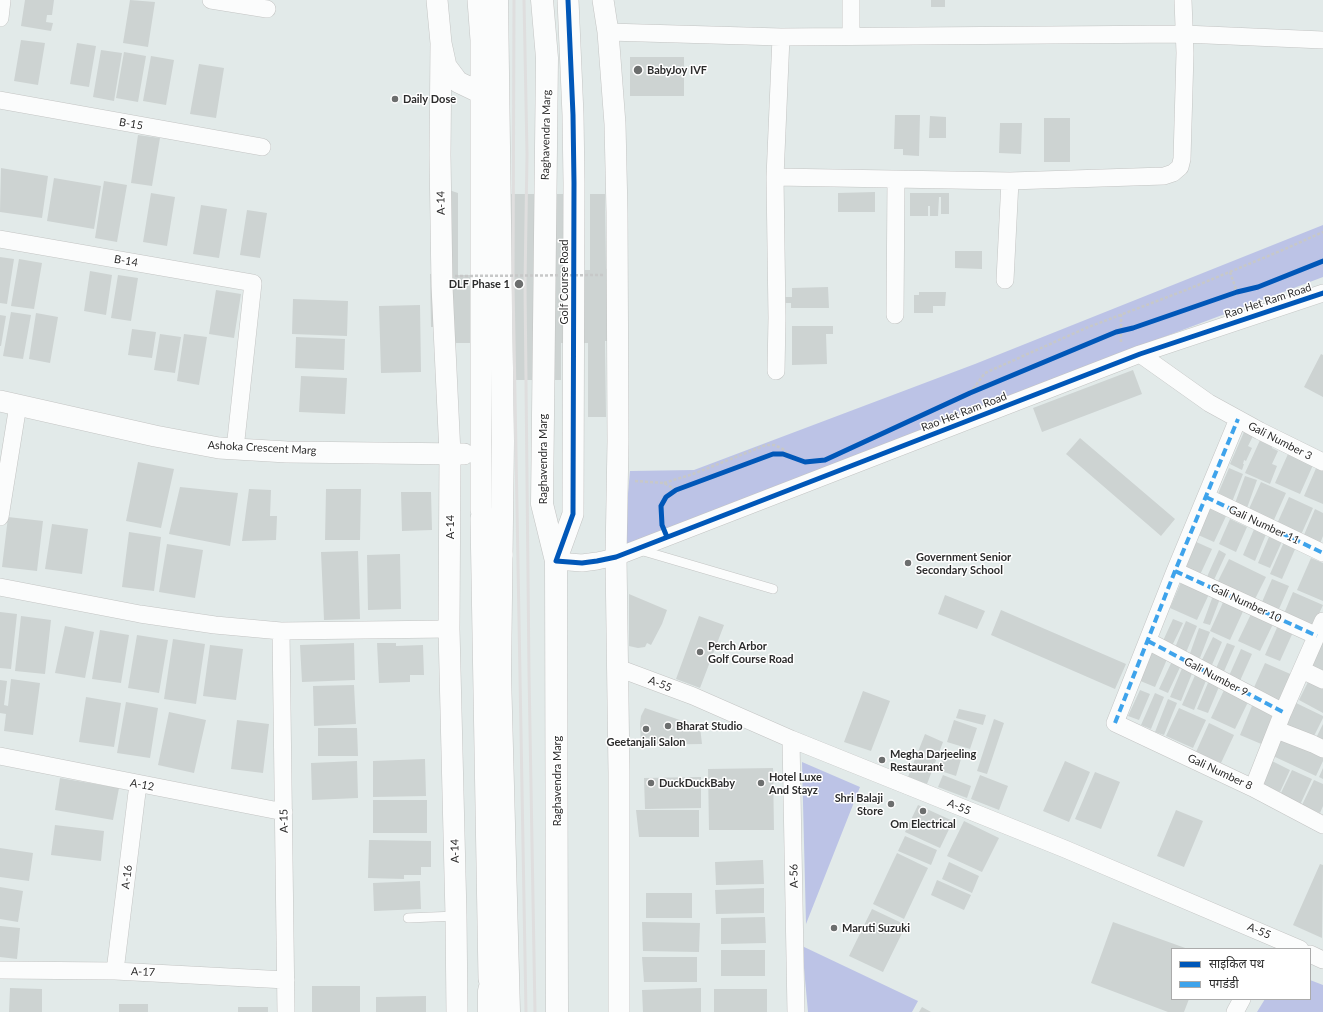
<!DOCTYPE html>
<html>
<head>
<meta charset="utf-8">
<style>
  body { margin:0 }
  #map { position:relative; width:1323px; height:1012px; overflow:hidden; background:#e2eae9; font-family:Lato,"Noto Sans Devanagari",sans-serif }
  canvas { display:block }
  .legend { position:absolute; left:1171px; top:948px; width:140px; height:52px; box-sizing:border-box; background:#fff; border:1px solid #ababab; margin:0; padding:5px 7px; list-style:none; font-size:12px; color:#2c2c2c }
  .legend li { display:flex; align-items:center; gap:8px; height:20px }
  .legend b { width:20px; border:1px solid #ababab }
</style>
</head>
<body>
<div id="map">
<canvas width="1323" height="1012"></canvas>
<ul class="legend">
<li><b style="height:5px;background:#0057b8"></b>साइकिल पथ</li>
<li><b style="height:5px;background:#3ea3eb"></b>पगडंडी</li>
</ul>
</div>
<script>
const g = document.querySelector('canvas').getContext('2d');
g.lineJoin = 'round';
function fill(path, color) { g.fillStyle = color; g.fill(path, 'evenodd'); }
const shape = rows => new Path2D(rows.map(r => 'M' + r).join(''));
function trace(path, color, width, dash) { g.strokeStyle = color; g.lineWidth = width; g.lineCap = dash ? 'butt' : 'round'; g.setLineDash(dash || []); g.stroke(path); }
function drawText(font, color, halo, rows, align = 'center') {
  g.font = font + ' Lato,sans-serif'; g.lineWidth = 3; g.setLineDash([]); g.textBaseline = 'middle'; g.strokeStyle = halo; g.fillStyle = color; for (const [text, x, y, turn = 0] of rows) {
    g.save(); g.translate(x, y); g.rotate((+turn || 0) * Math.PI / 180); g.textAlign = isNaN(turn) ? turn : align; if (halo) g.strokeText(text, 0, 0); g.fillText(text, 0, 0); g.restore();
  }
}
fill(shape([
  [1323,225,1323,277,1124,352,623,549,630,471,694,470,975,364],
  [802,762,860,787,806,924],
  [802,946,918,1001,912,1012,808,1012],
  [1310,980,1323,985,1323,1012,1257,1012,1265,999,1310,999]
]), '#bcc3e6');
fill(shape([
  [25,0,54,0,52,15,47,15,46,22,53,23,51,31,21,26],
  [130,0,155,2,148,47,123,43],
  [931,0,945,0,945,7,931,7],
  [21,40,45,43,38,85,14,81],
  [77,43,96,46,89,87,70,84],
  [101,50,122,53,114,101,93,97],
  [124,52,146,56,138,102,116,98],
  [151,56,174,60,166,105,143,101],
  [630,57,684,57,684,96,630,96],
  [199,64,224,68,216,118,190,114],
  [895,115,920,115,919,156,903,155,903,149,894,149],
  [930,116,946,117,946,138,929,138],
  [1044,118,1070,118,1070,162,1044,162],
  [1000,123,1022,123,1021,154,999,153],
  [138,135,160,138,152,186,131,183],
  [1,168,48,176,42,218,0,212],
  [54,178,101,186,94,229,47,221],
  [104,181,127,185,117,242,95,238],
  [449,190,458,193,458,275,475,275,475,194,566,194,566,270,590,270,590,194,605,194,606,269,613,269,614,341,605,341,606,417,588,417,588,343,561,343,561,380,482,380,482,343,456,343,456,412,442,327,431,327,430,274,444,274],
  [875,192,875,212,838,212,838,193],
  [151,193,175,197,167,246,143,242],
  [910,193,949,193,949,214,941,214,941,197,939,197,938,216,930,216,930,206,928,206,928,216,910,216],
  [201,205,227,209,219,258,193,254],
  [247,210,267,213,260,258,240,255],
  [955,251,982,251,982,269,955,268],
  [0,257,14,259,7,304,0,303],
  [19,259,42,263,34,309,11,306],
  [90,271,112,275,106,315,84,311],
  [118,275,138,278,131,321,111,318],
  [828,287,829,308,791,308,791,303,784,303,784,297,792,297,792,288],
  [216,290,241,294,234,338,209,334],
  [919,292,946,292,945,306,933,306,933,313,914,313,914,295,919,295],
  [293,299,348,301,347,336,292,334],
  [420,305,421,372,381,373,379,306],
  [11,312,31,315,23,359,3,356],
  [36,313,58,317,50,363,29,359],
  [0,315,6,316,1,346,0,346],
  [792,326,833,326,833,334,826,334,827,364,792,365],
  [132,329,156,332,152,358,128,355],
  [160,334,181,337,175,373,154,370],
  [184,334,207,337,199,385,177,381],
  [296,337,345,339,344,370,295,368],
  [1321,354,1323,355,1323,397,1304,387],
  [1133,370,1142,394,1042,432,1033,408],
  [301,376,347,378,345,414,299,412],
  [1244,432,1253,436,1248,446,1252,448,1246,461,1244,460,1243,464,1244,464,1242,470,1230,464],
  [1080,438,1175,519,1161,536,1066,454],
  [1261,438,1273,444,1272,448,1278,451,1272,464,1277,466,1270,484,1245,473],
  [1288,454,1313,465,1300,494,1275,483],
  [138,462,174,469,161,528,126,521],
  [1317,466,1323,468,1323,504,1304,496],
  [1229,468,1243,474,1232,502,1217,496],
  [1245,476,1257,480,1246,511,1234,506],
  [1261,482,1286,493,1273,522,1248,511],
  [180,487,238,493,230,546,169,534],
  [249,489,271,490,270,516,277,516,276,540,242,541],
  [326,489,361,489,360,540,325,540],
  [401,492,431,492,432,530,402,531],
  [1289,497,1313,508,1300,537,1276,526],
  [1209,505,1227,514,1214,542,1196,534],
  [1315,509,1323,513,1323,536,1318,549,1301,542],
  [8,517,43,521,37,571,2,567],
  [1230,519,1247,527,1236,552,1219,544],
  [52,524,88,529,82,574,45,569],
  [1255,527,1267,532,1255,561,1243,555],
  [129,532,161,537,154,591,122,587],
  [1271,532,1284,537,1270,568,1258,563],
  [1194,541,1212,549,1199,577,1182,569],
  [1284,542,1296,547,1282,579,1270,574],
  [167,544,203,550,195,598,159,592],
  [1219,550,1226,554,1213,582,1206,579],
  [358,551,360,619,324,620,321,552],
  [400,554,401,609,368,610,367,555],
  [1311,558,1323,563,1323,601,1297,590],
  [1229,559,1266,577,1253,603,1216,585],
  [1272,579,1289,586,1279,609,1262,602],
  [1182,580,1210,592,1197,620,1170,608],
  [1293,592,1323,605,1312,629,1283,616],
  [1214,593,1221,596,1210,625,1203,623],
  [629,594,667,610,662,624,651,645,647,643,645,647,638,648,629,646],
  [945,595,985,611,977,629,938,614],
  [1225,598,1245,607,1230,640,1210,631],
  [1001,610,1126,664,1115,689,991,635],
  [0,612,17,614,11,669,0,668],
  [1251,614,1273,624,1260,651,1238,641],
  [21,616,51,620,45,674,15,671],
  [699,616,724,625,700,688,676,679],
  [1173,619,1183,623,1171,648,1162,643],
  [1186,621,1197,626,1185,655,1174,650],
  [1279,623,1294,630,1280,661,1265,655],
  [65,626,94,632,85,678,55,673],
  [1199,628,1210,632,1198,663,1188,659],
  [100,630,129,635,121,683,92,679],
  [137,635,168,640,159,693,128,688],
  [1213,637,1222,642,1211,667,1201,662],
  [173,639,205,644,196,704,164,699],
  [1318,641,1323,644,1323,671,1308,664],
  [354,643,355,680,302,682,300,645],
  [377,643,396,643,396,646,423,645,424,675,410,675,410,682,379,683],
  [1227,643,1235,646,1222,676,1214,673],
  [210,645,243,649,236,700,203,696],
  [1241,649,1252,654,1239,683,1228,678],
  [1151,650,1168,657,1155,687,1138,680],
  [1173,659,1182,663,1168,693,1159,689],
  [1265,663,1295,676,1281,708,1251,694],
  [1183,666,1193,671,1181,701,1170,697],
  [1196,673,1207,678,1194,710,1182,705],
  [1210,678,1221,682,1208,713,1197,709],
  [1310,678,1323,685,1323,713,1299,700],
  [11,679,40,683,33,735,4,731,6,714,0,713,0,680,7,681,4,705,8,706],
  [354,685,356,724,314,726,313,686],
  [1140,690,1150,694,1139,720,1128,716],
  [1224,690,1248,702,1235,729,1211,718],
  [863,691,890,701,871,751,844,742],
  [1155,693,1164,697,1151,729,1141,725],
  [86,697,121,703,114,747,79,742],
  [1168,699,1177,703,1164,735,1155,732],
  [1254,701,1281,712,1266,746,1240,735],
  [126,702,158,708,150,758,117,753],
  [1294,702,1323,716,1323,718,1312,740,1282,726],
  [645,708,700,727,702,744,641,745,640,724,641,716],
  [1179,708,1206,720,1193,748,1166,736],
  [959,709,986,715,983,725,956,718],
  [169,712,206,720,194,773,158,765],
  [994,719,1004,723,987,774,977,771],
  [237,720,269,724,263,773,231,769],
  [954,720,977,728,970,749,947,742],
  [1209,723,1234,735,1221,763,1196,752],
  [1323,724,1323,746,1314,742],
  [318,728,357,728,358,756,318,756],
  [925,734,943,742,927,784,908,777],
  [1283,734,1323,752,1323,761,1316,776,1273,756],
  [944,754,961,759,956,776,938,770],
  [425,759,426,796,373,797,373,761],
  [1270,760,1290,770,1280,792,1259,783],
  [357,761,358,798,312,800,311,763],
  [1065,761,1090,772,1069,822,1043,811],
  [773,768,774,830,709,830,708,769],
  [1323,768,1323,779,1319,777],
  [1292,770,1312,779,1299,807,1279,797],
  [1095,772,1120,782,1101,829,1075,819],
  [943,775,971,786,967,798,938,787],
  [980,775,1008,786,999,810,971,799],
  [701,777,701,808,645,809,644,778],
  [60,778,119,788,113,820,55,810],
  [1314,780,1323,784,1323,806,1320,813,1302,805],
  [373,800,427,800,427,833,373,833],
  [918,805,953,821,940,848,905,832],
  [636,810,699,810,699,837,639,837],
  [1176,810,1203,821,1184,867,1157,856],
  [964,821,999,838,982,872,947,856],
  [55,825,104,831,101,861,51,855],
  [905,836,937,850,931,865,898,851],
  [369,840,431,841,431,867,421,867,421,875,404,875,404,879,368,878],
  [0,848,33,853,29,881,0,877],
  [897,853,928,868,904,919,873,904],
  [763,860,764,884,716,885,715,862],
  [949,862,979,876,972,893,942,879],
  [1320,864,1323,865,1322,938,1293,925],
  [937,880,971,895,964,910,931,895],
  [420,881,421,909,374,911,373,883],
  [0,887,23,891,18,922,0,919],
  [764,888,764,913,716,914,715,890],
  [646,893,692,893,692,918,646,918],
  [872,909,906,925,883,972,849,956],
  [765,917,766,943,721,944,721,918],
  [642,922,700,923,699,952,643,951],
  [1113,922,1188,949,1172,949,1172,999,1189,999,1184,1012,1168,1012,1091,983],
  [0,926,20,928,17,959,0,957],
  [721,950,765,950,765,976,721,976],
  [642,957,697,957,697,982,644,982],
  [312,986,360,986,360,1012,312,1012],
  [10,988,42,989,42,1012,9,1012],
  [701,988,701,1012,643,1012,642,990],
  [714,989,767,989,767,1012,714,1012],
  [426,996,426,1012,376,1012,376,997],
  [119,1004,148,1004,148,1012,119,1012],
  [238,1007,268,1007,268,1012,238,1012],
  [922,1007,931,1012,919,1012]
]), '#cdd3d2');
const service = shape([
  [640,550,773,589],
  [408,918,456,916]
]);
const minor = shape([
  [211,0,267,9],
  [0,18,2,0],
  [608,32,781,37,1184,34,1323,40],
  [851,36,851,0],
  [781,37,775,177,1010,181,1164,176,1173,173,1180,167,1182,159,1185,53,1183,0],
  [0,100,262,147],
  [775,177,777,318,776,371],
  [0,239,253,283,235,449],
  [1005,280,1010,181],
  [895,315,896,180],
  [1140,354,1209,403,1260,431,1323,462],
  [1238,419,1175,571,1115,723,1253,788,1323,825],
  [1206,497,1323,553],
  [0,517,18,405],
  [556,561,582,563,597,561,616,557,1140,354,1323,293],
  [1175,571,1317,636],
  [0,587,140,614,215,625,281,631,449,629],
  [281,631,286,1012],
  [1148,641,1283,712],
  [618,668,693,696,791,739,1065,849,1300,949],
  [1302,670,1323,680],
  [1277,730,1313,744,1323,749],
  [791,739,796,1012],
  [0,756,284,812],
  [1253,788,1283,712,1323,621],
  [1310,954,1323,960],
  [0,970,115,971,286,980],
  [115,971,138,784],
  [1235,1012,1242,999]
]);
const tertiary = shape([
  [437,0,441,43,446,66,458,82,481,93],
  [478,0,481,40,481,510,502,555],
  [603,0,608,32,615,124,617,213,618,441,616,557,619,773,619,1012],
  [441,43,440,155,442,286,450,454,449,629,456,916,457,1012],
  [0,401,155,436,219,448,287,452,464,454],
  [481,518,489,979],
  [556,561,573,514,574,183,573,115,568,0]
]);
const secondary = shape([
  [497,0,503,441,500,674,509,1012],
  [542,0,547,58,542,504,556,561,557,1012],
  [489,1012,489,991,500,949]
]);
trace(service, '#c3c4c3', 10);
trace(minor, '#c3c4c3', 18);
trace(tertiary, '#c3c4c3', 22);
trace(secondary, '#c3c4c3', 23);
trace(shape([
  [1230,272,1237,292],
  [1121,314,1121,343],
  [970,393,985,373,1086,328,1186,290,1285,249,1323,232],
  [635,481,664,483,676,490],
  [664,483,693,474,766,445,774,445,783,449,789,456]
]), '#c7c8c8', 2.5, [3, 2]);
trace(service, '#fbfcfc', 9);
trace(minor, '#fbfcfc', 17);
trace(tertiary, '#fbfcfc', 21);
trace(secondary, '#fbfcfc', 22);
trace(shape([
  [514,0,513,284,526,1012],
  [524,0,527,154,525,284,529,673,535,1012]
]), '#dfdede', 3);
trace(shape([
  [455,276,605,275]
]), '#c7c8c8', 2.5, [3, 2]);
trace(shape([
  [1206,497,1323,553],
  [1175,571,1317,636],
  [1148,641,1283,712],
  [1115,723,1175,571,1238,419]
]), '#3ea3eb', 4, [8, 4]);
trace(shape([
  [568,0,573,115,574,183,573,514,556,561,582,563,597,561,616,557,1140,354,1323,293],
  [667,537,662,525,661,506,666,497,676,490,773,454,783,454,805,462,825,460,970,393,1116,332,1133,328,1237,292,1258,287,1323,261]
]), '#0057b8', 5);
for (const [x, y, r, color] of [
  [638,70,5,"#6c6e6e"],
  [395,99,4,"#6c6e6e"],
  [519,284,5,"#6c6e6e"],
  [908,563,4,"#6c6e6e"],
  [700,652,4,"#6c6e6e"],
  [668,726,4,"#6c6e6e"],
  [646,729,4,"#6c6e6e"],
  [882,760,4,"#6c6e6e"],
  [651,783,4,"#6c6e6e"],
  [761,783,4,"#6c6e6e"],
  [891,804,4,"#6c6e6e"],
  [923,811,4,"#6c6e6e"],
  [834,928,4,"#6c6e6e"]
]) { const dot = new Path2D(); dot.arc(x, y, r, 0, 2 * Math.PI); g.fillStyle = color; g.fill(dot); trace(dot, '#fff', 1.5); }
drawText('bold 11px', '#2c2c2c', '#fff', [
  ["BabyJoy IVF",647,70],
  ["Daily Dose",403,99],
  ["DLF Phase 1",510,284,"right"],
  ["Government Senior",916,557],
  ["Secondary School",916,570],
  ["Perch Arbor",708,646],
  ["Golf Course Road",708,659],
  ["Bharat Studio",676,726],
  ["Geetanjali Salon",646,742,"center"],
  ["Megha Darjeeling",890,754],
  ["Restaurant",890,767],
  ["Hotel Luxe",769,777],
  ["And Stayz",769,790],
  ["DuckDuckBaby",659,783],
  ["Shri Balaji",883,798,"right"],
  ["Store",883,811,"right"],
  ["Om Electrical",923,824,"center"],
  ["Maruti Suzuki",842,928]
], 'left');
drawText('11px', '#2c2c2c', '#fff', [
  ["B-15",131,124,10],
  ["Raghavendra Marg",546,135,-89],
  ["A-14",441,203,-91],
  ["B-14",126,261,10],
  ["Golf Course Road",564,282,-90],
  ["Rao Het Ram Road",1268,301,-18],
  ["Rao Het Ram Road",964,412,-21],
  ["Gali Number 3",1280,441,27],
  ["Ashoka Crescent Marg",262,448,3],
  ["Raghavendra Marg",543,459,-90],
  ["Gali Number 11",1264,525,25],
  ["A-14",450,527,-90],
  ["Gali Number 10",1246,603,25],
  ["Gali Number 9",1216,677,28],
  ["A-55",660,684,21],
  ["Gali Number 8",1220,772,25],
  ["Raghavendra Marg",557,781,-90],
  ["A-12",142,785,11],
  ["A-55",959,807,22],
  ["A-15",284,821,-91],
  ["A-14",455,851,-91],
  ["A-56",794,876,-91],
  ["A-16",127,877,-83],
  ["A-55",1259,931,23],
  ["A-17",143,972,3]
]);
</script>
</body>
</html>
